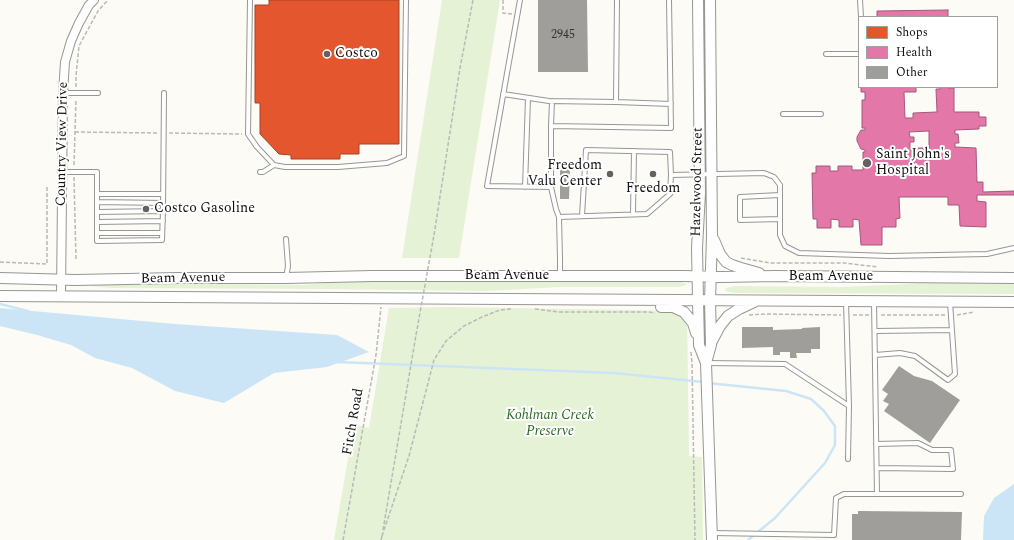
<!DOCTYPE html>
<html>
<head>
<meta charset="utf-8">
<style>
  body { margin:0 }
  #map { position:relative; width:1014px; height:540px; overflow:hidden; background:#fcfbf5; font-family:Spectral,serif }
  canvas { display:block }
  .legend { position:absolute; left:858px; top:16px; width:140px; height:72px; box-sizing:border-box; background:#fff; border:1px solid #9f9f9f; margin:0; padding:5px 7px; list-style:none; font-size:12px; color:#101010 }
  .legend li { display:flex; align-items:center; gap:8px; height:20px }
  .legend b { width:20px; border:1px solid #9f9f9f }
</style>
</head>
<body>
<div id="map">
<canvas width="1014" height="540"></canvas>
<ul class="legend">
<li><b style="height:11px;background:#e4572e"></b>Shops</li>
<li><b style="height:11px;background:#e377a8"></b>Health</li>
<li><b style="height:11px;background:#a09e9a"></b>Other</li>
</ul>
</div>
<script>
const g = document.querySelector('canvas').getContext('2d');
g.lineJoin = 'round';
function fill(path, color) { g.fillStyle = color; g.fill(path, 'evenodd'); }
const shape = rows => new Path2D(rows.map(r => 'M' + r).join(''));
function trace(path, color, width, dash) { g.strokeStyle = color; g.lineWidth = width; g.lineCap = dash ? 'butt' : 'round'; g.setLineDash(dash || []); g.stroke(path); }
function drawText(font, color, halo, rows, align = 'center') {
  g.font = font + ' Spectral,serif'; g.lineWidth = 4; g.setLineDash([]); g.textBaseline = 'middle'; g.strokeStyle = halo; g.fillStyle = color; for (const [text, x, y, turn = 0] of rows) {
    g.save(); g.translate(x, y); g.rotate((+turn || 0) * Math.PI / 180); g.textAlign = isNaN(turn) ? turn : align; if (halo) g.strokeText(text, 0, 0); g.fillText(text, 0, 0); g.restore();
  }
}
fill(shape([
  [442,0,500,0,459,258,402,258],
  [403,279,666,281,681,282,687,284,686,285,679,287,560,287,485,291,322,289,112,288,91,286,91,283,304,285,357,280],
  [929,283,1014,284,1014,294,734,293,725,291,726,288,735,286,843,287],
  [452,307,687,311,689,456,702,457,703,540,334,540,354,424,369,428,389,308]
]), '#e5f2d5');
fill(shape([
  [0,308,175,324,337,335,369,352,327,367,274,373,224,403,175,391,132,368,95,358,71,345,37,335,0,326],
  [1014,484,1014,540,983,540,984,516,994,498]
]), '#cce5f6');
const shops = shape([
  [269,0,399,0,399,144,359,144,359,154,340,154,340,159,291,159,291,155,279,154,260,134,260,103,255,103,255,5,269,5,269,0]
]);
fill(shops, '#e4572e');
trace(shops, '#a44225', 1);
const health = shape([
  [948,10,948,17,877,17,877,11,948,10],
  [861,87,916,87,916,92,904,92,905,118,913,118,913,113,937,112,936,89,940,89,940,87,948,87,948,88,954,88,954,112,979,112,979,117,986,117,986,126,979,126,979,129,955,130,955,134,958,134,959,143,955,143,955,147,976,148,977,182,983,182,983,192,1014,191,1014,195,977,195,977,201,986,202,986,227,960,226,959,205,948,205,948,197,899,197,900,218,896,219,896,227,882,227,882,245,861,245,859,220,853,219,853,227,839,227,839,220,831,219,831,228,817,228,817,219,813,219,812,173,816,173,816,166,830,166,830,171,838,171,838,166,852,166,852,170,863,170,863,152,865,152,865,150,861,149,857,141,857,137,861,130,865,130,865,128,862,128,862,100,865,100,865,92,861,92,861,87],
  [929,131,929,148,910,148,910,142,914,142,914,137,910,137,909,132,929,131]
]);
fill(health, '#e377a8');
trace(health, '#a4587a', 1);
trace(shape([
  [0,304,28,311],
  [337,362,614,373,703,382],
  [708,383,786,391,811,399,824,411,835,426,835,445,825,463,775,518,748,540]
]), '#cce5f6', 2.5);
fill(shape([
  [538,0,587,0,588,72,538,72],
  [560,168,570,168,569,199,560,199],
  [742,327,773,327,773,330,802,329,802,328,820,327,820,349,811,349,811,353,796,353,797,358,790,358,790,352,780,352,780,355,773,355,773,347,742,348],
  [899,366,914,376,932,381,960,400,930,443,884,411,889,404,883,401,888,394,882,390],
  [858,511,962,512,961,540,852,540,852,514,858,514]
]), '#a09e9a');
const service = shape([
  [250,0,248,134,257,147,274,165],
  [520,0,487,186,551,187,551,126,671,128,669,0],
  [860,0,861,17],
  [826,54,859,54],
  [63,93,98,93],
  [503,94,549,101,616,102,617,0],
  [616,102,671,104],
  [783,114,821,114],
  [551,126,552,101],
  [62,172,97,172,97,212,163,211,164,93],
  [260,172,263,172,274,165,285,167,338,167,387,163,404,156,406,0],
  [525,187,528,98],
  [551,187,556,209,559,217],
  [97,194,163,194],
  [780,195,740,197,740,220,780,219],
  [97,202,163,203],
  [97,212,97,241,162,240,163,211],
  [633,214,634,151],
  [582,216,586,150,670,152,671,175],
  [97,222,163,221],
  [97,233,162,233],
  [286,239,288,266,286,278],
  [560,276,560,259,559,217,647,214,670,194,671,175,764,173,774,177,780,185,780,235,785,246,799,253,889,256,987,254,1014,248],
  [875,331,952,330],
  [875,355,900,353,915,356,948,380,955,374,950,302],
  [706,363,785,364,849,406,846,301],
  [876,444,918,443,932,450,951,450,953,469,877,468],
  [848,459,849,406],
  [877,494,961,494],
  [712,533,834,535,836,498,844,494,877,494,874,302]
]);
const minor = shape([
  [61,296,63,93,65,62,71,41,79,23,89,5,94,0]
]);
const tertiary = shape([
  [698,0,700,193,697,248,698,300,699,345,706,363,712,540],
  [714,240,720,254,726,262,732,265,741,268,759,273],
  [0,278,75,280,178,278,286,278,372,276,684,276,722,277,775,276,1014,278],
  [0,296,1014,302],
  [661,307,673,307,684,312,693,323,696,333],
  [711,343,720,326,728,316,739,309,754,302],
  [706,363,711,345,710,300,712,236,710,0]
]);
trace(service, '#969693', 6);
trace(minor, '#969693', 10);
trace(tertiary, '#969693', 12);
trace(shape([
  [503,0,503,13,512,14],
  [76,87,76,76,79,46,98,11,108,0],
  [75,132,158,133],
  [169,133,242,134],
  [74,165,76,99],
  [74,177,76,261],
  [434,235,460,68,473,0],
  [741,258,770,263,844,263,878,267],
  [0,262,47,264,47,186],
  [535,309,559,312,649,312,655,313],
  [749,315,765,314,841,315],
  [853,315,869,315],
  [881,315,945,315],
  [957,315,974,312],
  [691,352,692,363,695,540],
  [383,530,416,335],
  [382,536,409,456,434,360,446,341,464,326,482,317,500,310,511,309],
  [343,540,376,355,381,307],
  [381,540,382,536]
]), '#b9b9b8', 1.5, [4, 2]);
trace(service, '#fffefe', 4);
trace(minor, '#fffefe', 8);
trace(tertiary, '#fffefe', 10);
trace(shape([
  [416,335,434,235]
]), '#b9b9b8', 1.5, [4, 2]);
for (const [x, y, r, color] of [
  [327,54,4,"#636260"],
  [867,163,5,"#636260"],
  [610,174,4,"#636260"],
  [653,174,4,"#636260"],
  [146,209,4,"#636260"]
]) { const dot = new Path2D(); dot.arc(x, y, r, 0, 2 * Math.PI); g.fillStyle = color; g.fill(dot); trace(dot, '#fff', 1.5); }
drawText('12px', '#343432', null, [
  ["2945",563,36]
]);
drawText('14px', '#101010', '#fff', [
  ["Costco",335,54],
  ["Saint John's",876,155],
  ["Hospital",876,171],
  ["Freedom",602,166,"right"],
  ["Valu Center",602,182,"right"],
  ["Freedom",653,189,"center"],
  ["Costco Gasoline",154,209]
], 'left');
drawText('14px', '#101010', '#fff', [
  ["Country View Drive",63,144,-89],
  ["Hazelwood Street",698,182,-89],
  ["Beam Avenue",507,276],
  ["Beam Avenue",831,277],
  ["Beam Avenue",183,279,-1],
  ["Fitch Road",354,422,-80]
]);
drawText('italic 14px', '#2c681f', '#fff', [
  ["Kohlman Creek",550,416],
  ["Preserve",550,432]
]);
</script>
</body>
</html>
